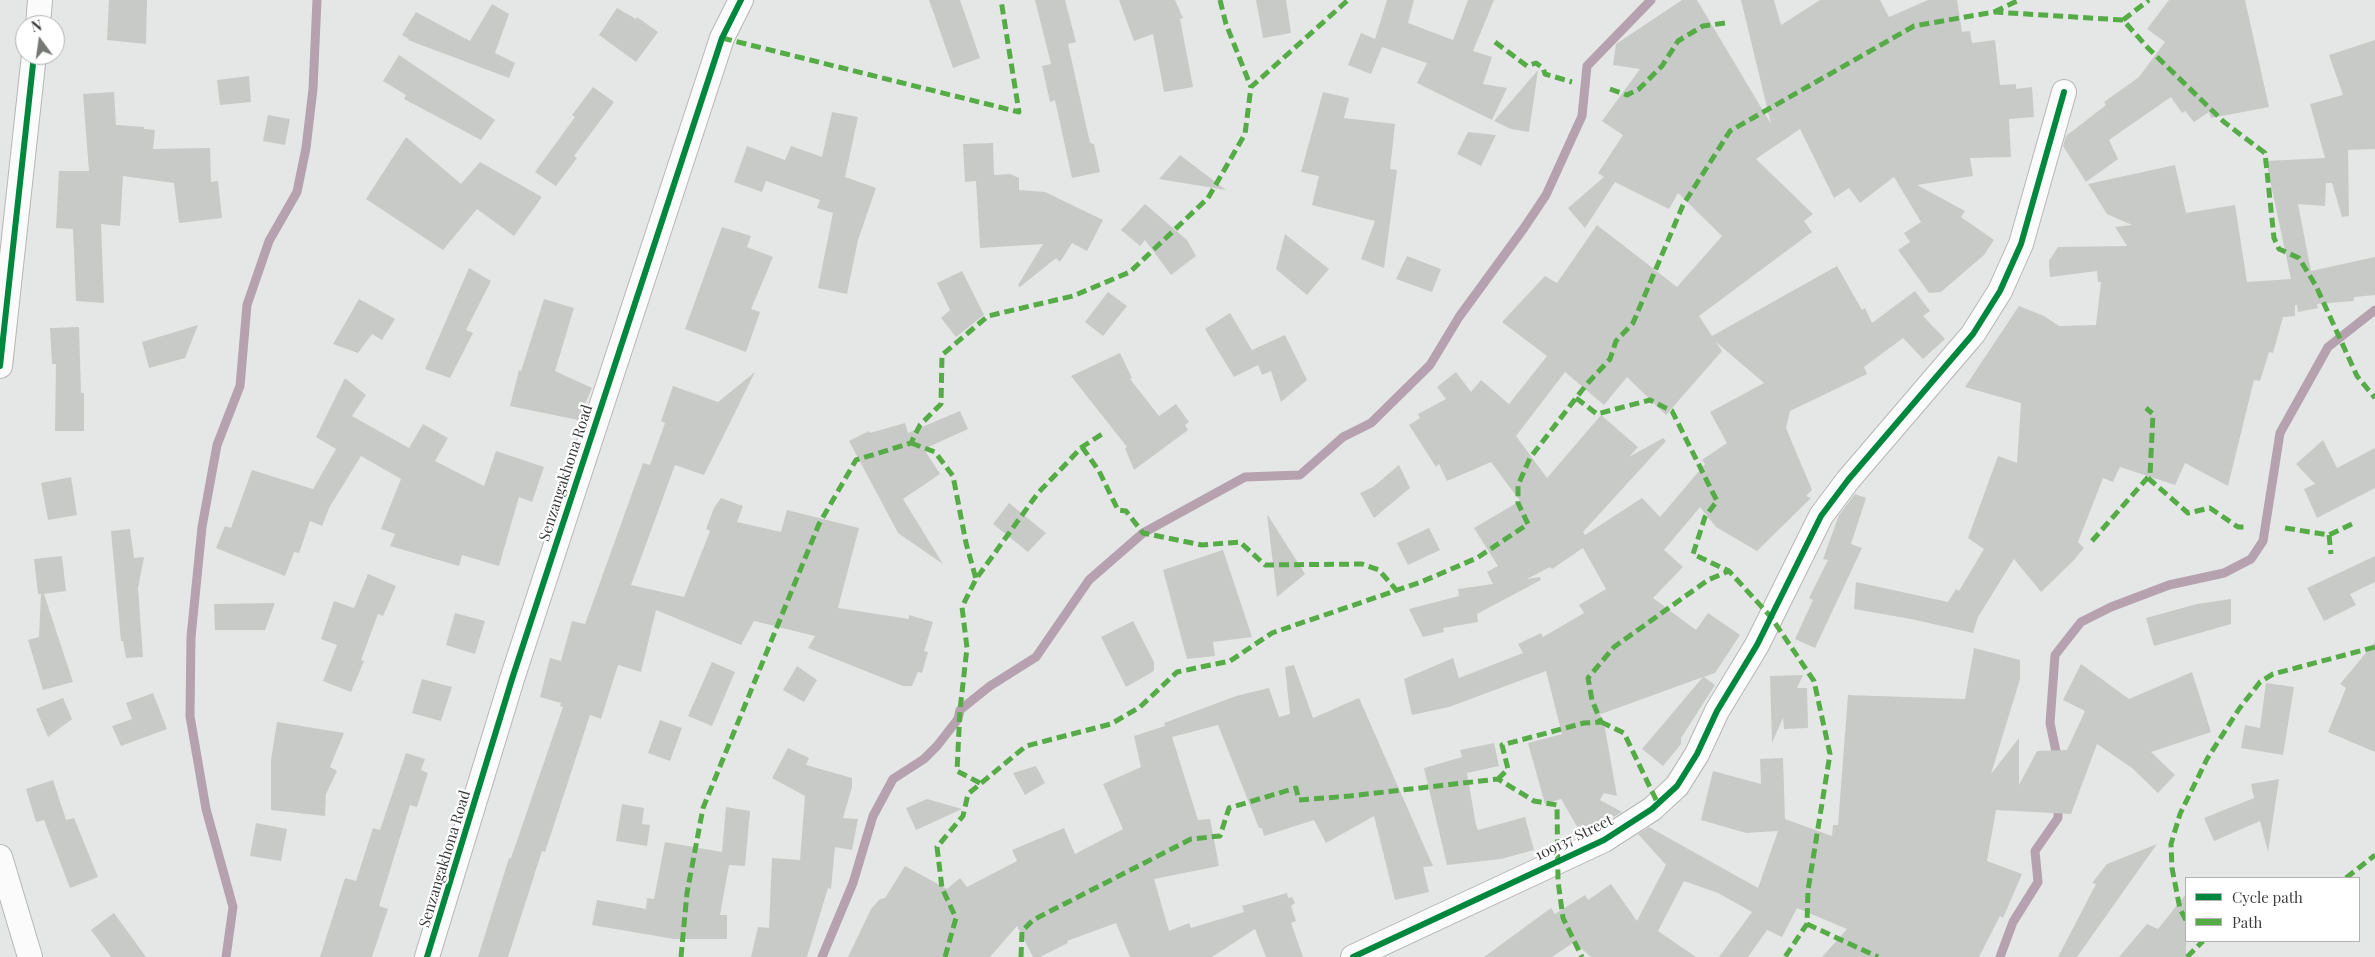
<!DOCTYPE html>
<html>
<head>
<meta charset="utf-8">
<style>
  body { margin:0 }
  #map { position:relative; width:2375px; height:957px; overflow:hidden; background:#e5e7e6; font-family:"Playfair Display",serif }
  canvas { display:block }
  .legend { position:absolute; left:2185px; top:877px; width:175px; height:65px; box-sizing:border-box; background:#fff; border:1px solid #b0b1b0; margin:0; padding:6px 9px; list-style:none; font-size:15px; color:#3a3c3a }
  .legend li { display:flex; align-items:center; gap:10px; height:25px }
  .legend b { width:25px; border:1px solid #b0b1b0 }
  .north { position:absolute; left:15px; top:15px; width:50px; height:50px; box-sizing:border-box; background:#fff; border:1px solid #b0b1b0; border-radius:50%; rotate:346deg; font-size:14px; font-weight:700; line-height:20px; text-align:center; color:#3a3c3a }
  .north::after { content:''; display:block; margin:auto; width:18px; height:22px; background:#767876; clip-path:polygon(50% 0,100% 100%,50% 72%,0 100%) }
</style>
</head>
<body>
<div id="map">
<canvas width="2375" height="957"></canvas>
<ul class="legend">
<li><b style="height:6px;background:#00873e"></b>Cycle path</li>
<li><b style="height:6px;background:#55ac46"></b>Path</li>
</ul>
<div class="north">N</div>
</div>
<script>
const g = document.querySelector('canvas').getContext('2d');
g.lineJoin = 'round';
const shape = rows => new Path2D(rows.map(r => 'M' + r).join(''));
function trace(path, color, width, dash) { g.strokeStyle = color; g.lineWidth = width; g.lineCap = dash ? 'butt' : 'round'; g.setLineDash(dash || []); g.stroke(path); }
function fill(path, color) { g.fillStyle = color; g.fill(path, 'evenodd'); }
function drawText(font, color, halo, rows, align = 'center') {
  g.font = font + ' "Playfair Display",serif'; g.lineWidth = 4.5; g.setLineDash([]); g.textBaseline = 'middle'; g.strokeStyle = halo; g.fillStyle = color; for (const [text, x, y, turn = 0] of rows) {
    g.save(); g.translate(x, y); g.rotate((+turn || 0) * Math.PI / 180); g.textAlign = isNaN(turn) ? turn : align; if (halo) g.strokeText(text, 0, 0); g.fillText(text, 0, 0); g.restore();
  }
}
trace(shape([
  [2058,761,2050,723,2055,655,2081,622,2111,607,2169,585,2224,573,2251,559,2263,541,2280,433,2328,347,2375,310],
  [226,957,233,907,206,809,190,716,191,637,202,527,217,445,240,386,247,305,269,241,297,192,306,148,313,89,317,0],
  [822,957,853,883,873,816,893,779,924,759,937,746,958,719,960,710,990,686,1036,657,1089,580,1143,533,1245,477,1300,475,1343,437,1371,423,1430,365,1459,317,1524,228,1546,195,1582,116,1587,66,1651,0],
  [2000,957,2013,922,2038,882,2035,851,2058,818,2058,802]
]), '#b5a2ae', 9);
fill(shape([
  [109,0,147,0,146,44,107,40],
  [929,0,960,0,980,58,953,68],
  [1035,0,1065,0,1076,42,1068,44,1090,143,1094,144,1100,172,1072,178,1055,100,1050,102,1042,66,1051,64],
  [1119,0,1175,0,1183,18,1180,19,1193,87,1164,92,1153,34,1134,41],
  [1256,0,1286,0,1291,33,1263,38],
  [1387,0,1414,0,1408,23,1453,40,1468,0,1494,0,1473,51,1492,57,1483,84,1507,88,1492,120,1417,83,1427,63,1382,47,1371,74,1348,65,1361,33,1375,39],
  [1682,0,1697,0,1771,124,1741,0,1774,0,1781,25,1820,0,1880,0,1889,17,1928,0,1957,0,1962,32,1970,31,1972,43,1995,40,2000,85,2016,84,2016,89,2032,87,2034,117,2009,119,2011,157,1970,158,1973,176,1917,185,1965,211,1961,217,1994,240,1984,255,1941,292,1929,293,1898,250,1910,242,1904,233,1921,222,1894,177,1860,203,1849,188,1834,198,1800,129,1756,159,1813,214,1804,221,1812,232,1699,316,1712,336,1837,266,1862,310,1865,308,1872,323,1915,291,1930,311,1923,316,1945,339,1923,359,1903,338,1864,367,1867,374,1790,411,1786,428,1812,490,1806,496,1811,498,1757,551,1716,527,1700,507,1664,550,1683,567,1653,598,1696,630,1708,613,1740,635,1715,673,1704,677,1715,685,1681,738,1681,744,1663,766,1642,749,1703,677,1601,714,1599,712,1604,723,1617,796,1604,793,1600,800,1622,812,1582,835,1561,799,1545,804,1528,743,1562,734,1546,671,1449,707,1412,715,1404,679,1453,658,1459,678,1523,653,1518,644,1541,633,1543,637,1584,613,1579,605,1606,589,1583,548,1552,569,1550,567,1527,579,1540,577,1541,580,1477,614,1478,622,1443,628,1444,632,1423,637,1409,609,1459,596,1458,589,1493,584,1487,572,1498,566,1474,528,1520,501,1491,462,1447,481,1439,464,1436,467,1409,425,1420,418,1418,414,1446,399,1437,387,1456,372,1471,392,1481,380,1509,404,1547,356,1502,322,1545,276,1557,283,1597,225,1677,287,1722,236,1678,193,1669,209,1615,182,1585,228,1568,208,1604,177,1598,173,1623,135,1602,121,1640,69,1613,65,1616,44],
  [1716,342,1764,383,1710,412,1727,443,1702,460,1705,464,1660,517,1642,498,1585,535,1583,532,1666,441,1663,438,1629,457,1638,447,1601,415,1547,478,1516,436,1565,372,1604,405,1627,377,1666,415,1722,351],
  [2169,0,2245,0,2269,107,2211,118,2209,112,2194,122,2185,111,2182,113,2171,97,2109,140,2118,159,2086,182,2063,146,2066,136,2106,105,2104,102,2139,77,2165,42,2147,29],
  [492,4,509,14,495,53,515,63,509,78,408,40,409,39,402,35,416,12,470,41],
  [617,8,636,19,637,17,658,32,636,62,599,35],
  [2375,40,2375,149,2348,150,2349,216,2342,217,2332,183,2326,183,2325,206,2298,204,2311,271,2375,257,2375,295,2354,297,2354,301,2317,304,2318,308,2298,312,2297,305,2295,305,2295,316,2283,317,2273,353,2269,352,2260,381,2254,380,2228,486,2185,463,2175,485,2120,467,2113,482,2103,478,2078,542,2084,548,2073,561,2041,592,2014,559,1978,617,1973,633,1911,619,1854,609,1856,582,1948,602,1956,589,1959,591,1984,549,1968,538,1998,456,2017,463,2021,403,1965,387,2019,306,2044,316,2059,326,2096,325,2101,282,2098,282,2097,271,2050,277,2049,264,2049,261,2058,247,2127,246,2115,227,2132,225,2107,214,2088,184,2175,165,2186,213,2235,205,2247,282,2291,279,2266,161,2325,158,2310,104,2343,95,2329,55],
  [399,55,495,120,481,140,404,99,406,95,383,81],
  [1538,70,1529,132,1511,129,1494,121],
  [249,76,251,102,220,105,217,80],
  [593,87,614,102,574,156,577,158,556,186,535,172,575,117,572,115],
  [114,92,116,125,144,127,144,129,155,130,153,149,210,148,211,182,218,181,222,218,179,223,174,183,123,176,120,226,101,224,104,303,76,301,73,229,56,228,59,171,89,171,83,94],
  [1323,92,1349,98,1344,118,1395,124,1390,169,1397,170,1384,268,1361,259,1375,221,1312,205,1319,176,1301,172],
  [832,112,858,117,845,177,876,188,858,240,847,294,818,288,833,213,817,208,820,200,766,181,762,192,734,182,747,146,785,160,791,146,822,157],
  [268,115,290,119,285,145,263,141],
  [1468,132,1496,135,1481,166,1457,154],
  [406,137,461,184,480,162,542,197,514,236,477,209,443,250,366,199],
  [993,143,994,175,1010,174,1019,178,1019,190,1045,192,1103,220,1087,251,1072,243,1060,262,1056,258,1020,287,1018,285,1043,244,980,248,976,181,965,182,963,144],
  [1180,155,1226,190,1159,179],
  [1145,204,1187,240,1196,256,1171,275,1145,240,1140,246,1121,230],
  [722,227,751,236,747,247,773,257,751,309,760,312,746,352,685,329],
  [1285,234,1329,269,1307,295,1276,269],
  [1407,256,1441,269,1432,292,1396,279],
  [469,268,491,281,466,330,473,333,450,378,425,369],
  [962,271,984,315,956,337,941,318,950,310,937,283],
  [1108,292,1127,306,1103,336,1085,322],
  [359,299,395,319,382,340,372,334,358,353,333,344],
  [544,299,574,308,555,371,592,388,578,420,510,406,519,370,521,371],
  [1230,313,1252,350,1285,335,1307,380,1281,402,1271,371,1262,375,1258,365,1234,377,1205,329],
  [198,325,185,358,149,368,142,342],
  [79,327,81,393,84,393,84,431,55,431,56,364,52,364,50,328],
  [1120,353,1132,378,1130,379,1159,416,1176,404,1189,422,1185,425,1188,430,1134,470,1125,448,1127,447,1071,376],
  [755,372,704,475,675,465,631,585,684,597,710,531,706,529,714,508,721,498,743,506,737,522,781,532,787,510,859,528,838,608,909,619,909,615,933,622,924,651,928,652,922,673,918,672,912,686,903,686,808,648,815,636,754,621,741,645,656,610,641,672,618,665,601,719,590,715,545,852,542,851,508,957,478,957,509,858,511,858,563,707,560,706,561,703,540,697,550,658,561,661,572,621,585,624,643,463,650,465,665,423,661,421,673,386,718,402],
  [345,378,366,395,352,416,409,448,423,424,448,438,435,461,484,486,496,451,544,467,532,502,519,497,499,566,462,555,459,566,390,546,395,534,381,529,401,479,361,456,329,508,322,526,310,521,299,553,294,552,285,576,216,548,225,526,231,528,252,470,313,489,336,449,316,437],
  [960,411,968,429,924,449,940,474,903,499,943,564,898,533,849,441,869,431,870,433,905,423,908,433],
  [2323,440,2337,468,2375,448,2375,488,2317,518,2304,489,2315,484,2296,464],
  [1399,465,1410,488,1374,518,1360,493,1373,487],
  [71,477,77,515,48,520,41,483],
  [1855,494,1866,498,1851,544,1862,548,1815,648,1795,639,1813,600,1809,598,1828,560,1823,559,1839,515],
  [1009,503,1046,533,1028,552,993,524],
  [1267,514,1305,574,1277,597],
  [1429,528,1440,550,1408,565,1397,543],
  [130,529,134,558,144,557,138,588,143,657,126,658,123,641,121,641,111,531],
  [1223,550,1252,637,1213,642,1215,656,1187,659,1163,570],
  [62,556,66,591,44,594,73,682,43,690,28,640,39,637,41,594,38,594,34,559],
  [2375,556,2375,582,2350,594,2356,605,2324,621,2307,588],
  [368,574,396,586,383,616,378,614,361,660,364,661,351,692,323,681,337,645,321,639,334,601,354,608],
  [2231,599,2231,624,2154,646,2146,618,2197,604],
  [275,603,265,630,215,630,214,604],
  [455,613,485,621,475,654,446,645],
  [1133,621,1154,662,1154,671,1126,687,1101,637],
  [2375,642,2375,752,2328,732,2346,688,2340,684],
  [1974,648,2020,660,2020,679,1991,774,2019,738,2019,785,2037,751,2067,750,2085,711,2063,700,2081,664,2129,699,2192,672,2211,732,2151,752,2175,775,2158,793,2132,768,2097,744,2071,814,1996,810,1987,861,2022,874,2003,918,2000,916,1979,957,1822,957,1847,929,1797,908,1782,937,1767,930,1748,957,1719,957,1752,912,1718,893,1684,881,1658,931,1696,957,1591,957,1574,942,1552,957,1484,957,1551,908,1555,914,1585,895,1588,900,1611,884,1637,921,1666,865,1638,834,1649,827,1758,888,1778,831,1746,833,1701,820,1713,771,1761,784,1760,759,1783,758,1785,819,1832,836,1833,825,1838,825,1848,695,1965,699],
  [712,662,735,672,712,726,688,716],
  [1294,665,1313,718,1359,698,1433,866,1423,867,1429,892,1395,900,1374,816,1326,843,1314,820,1264,836,1262,828,1259,828,1218,725,1172,737,1198,820,1210,819,1219,866,1154,879,1169,931,1189,923,1191,928,1244,912,1242,906,1287,893,1288,898,1292,897,1295,903,1291,906,1296,921,1291,923,1303,957,1266,957,1255,929,1212,957,1130,957,1116,923,1067,941,1068,943,1040,957,1033,957,1017,926,990,957,848,957,871,909,880,899,885,898,905,866,947,889,960,878,967,887,1017,861,1012,850,1064,828,1075,854,1123,829,1103,784,1141,767,1134,736,1165,726,1164,723,1236,696,1269,688,1279,717,1290,714,1285,667],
  [797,666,817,680,804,702,783,690],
  [1803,675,1797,688,1807,688,1808,728,1784,729,1783,718,1772,743,1770,676],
  [422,679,452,687,441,721,412,713],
  [2266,683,2294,687,2283,755,2241,748,2245,725,2260,728],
  [153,693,167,729,121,746,112,726,132,719,126,703],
  [63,698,72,719,48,737,36,709],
  [660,720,682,728,670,761,648,753],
  [277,722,344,733,330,767,337,771,326,794,325,816,271,810,271,760],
  [1494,743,1499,766,1467,773,1476,825,1478,830,1525,817,1534,850,1501,859,1447,865,1424,768,1462,757,1460,750],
  [788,748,809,758,806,765,852,778,852,787,843,818,858,819,852,850,835,847,831,889,828,888,807,957,751,957,758,927,769,928,772,858,800,860,805,796,772,778],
  [406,753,425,759,421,770,428,773,417,807,410,805,379,906,388,909,372,957,320,957,345,878,356,881,373,828,380,830],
  [1036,766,1045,783,1025,795,1013,773],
  [2279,779,2268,852,2260,821,2214,841,2204,818,2254,798,2251,784],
  [53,780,66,820,74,818,98,877,70,888,44,820,36,822,26,789],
  [927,799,962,809,916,830,906,808],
  [622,804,644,808,642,824,650,825,647,846,616,841],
  [726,807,750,811,745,866,729,865,720,915,727,915,727,939,674,939,592,925,597,900,646,909,647,898,654,899,665,842,722,852],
  [256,823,287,829,281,861,250,856],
  [2157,844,2077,957,2058,957,2096,884,2092,883,2107,864],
  [2186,894,2186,957,2119,957,2147,924,2158,929],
  [114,913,146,957,111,957,91,930]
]), '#c8cac8');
const minor = shape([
  [38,25,40,0],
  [0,366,34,55],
  [0,857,30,957],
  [427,957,512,679,584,459,722,38,741,0],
  [1353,957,1604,840,1652,809,1677,786,1697,754,1717,711,1757,645,1821,516,1848,480,1973,334,2000,291,2021,244,2064,92]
]);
trace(minor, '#b5b7b6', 26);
trace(minor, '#fbfbfb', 24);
trace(shape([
  [1220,0,1226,24,1251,87],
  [1994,12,2019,0],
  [2123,20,2149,0],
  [722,38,1019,112,1001,0],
  [1495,42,1527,66,1536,63,1543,68,1545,74,1572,82],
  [1610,89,1627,95,1639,89,1662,66,1678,41,1703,26,1725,23],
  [1576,398,1597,414,1650,400,1672,411,1717,501,1705,517,1693,554,1729,571,1771,617,1814,681,1830,754,1808,890,1807,924,1785,957],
  [911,443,935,452,953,476,966,543,976,579],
  [1082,447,1099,471,1118,510,1126,511,1143,533,1202,545,1240,542,1265,565,1362,564,1379,570,1397,591],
  [2148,478,2188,513,2210,508,2238,527,2246,527],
  [2285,528,2329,535,2356,522],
  [2329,535,2331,554],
  [2092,541,2150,475,2153,414,2146,408],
  [1601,722,1624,733,1658,804],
  [1498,779,1508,769,1502,745,1584,723,1601,722,1592,700,1588,678,1614,647,1708,580,1729,571],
  [980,783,957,771,960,710,967,648,962,607,976,579,1038,493,1082,447,1102,434],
  [2346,878,2375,855],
  [2186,920,2180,909,2172,868,2171,844,2180,814,2207,759,2239,709,2260,682,2273,674,2375,647],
  [1807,924,1878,957],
  [681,957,687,893,703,808,819,524,856,460,911,443,920,425,941,404,942,355,988,316,1073,296,1130,272,1208,198,1245,134,1251,87,1348,0],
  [945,957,956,918,942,888,937,847,963,816,968,794,1026,746,1111,724,1140,707,1177,672,1230,661,1272,633,1421,582,1477,558,1528,524,1518,503,1518,485,1530,458,1586,385,1610,359,1616,341,1633,323,1683,205,1730,131,1914,26,1994,12,2123,20,2148,48,2224,122,2265,153,2274,238,2279,249,2299,258,2316,286,2357,376,2375,398],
  [1021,957,1022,931,1033,920,1191,839,1220,836,1229,808,1296,788,1299,800,1350,796,1498,779,1534,801,1557,805,1558,881,1563,918,1582,957],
  [2187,957,2203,941]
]), '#55ac46', 5, [10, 5]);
trace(shape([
  [0,366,34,55],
  [427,957,512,679,584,459,722,38,741,0],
  [1353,957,1604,840,1652,809,1677,786,1697,754,1717,711,1757,645,1821,516,1848,480,1973,334,2000,291,2021,244,2064,92]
]), '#00873e', 6);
drawText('15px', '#3a3c3a', '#fff', [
  ["Senzangakhona Road",566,473,-72],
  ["109137 Street",1574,838,-26],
  ["Senzangakhona Road",445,859,-73]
]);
</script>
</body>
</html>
